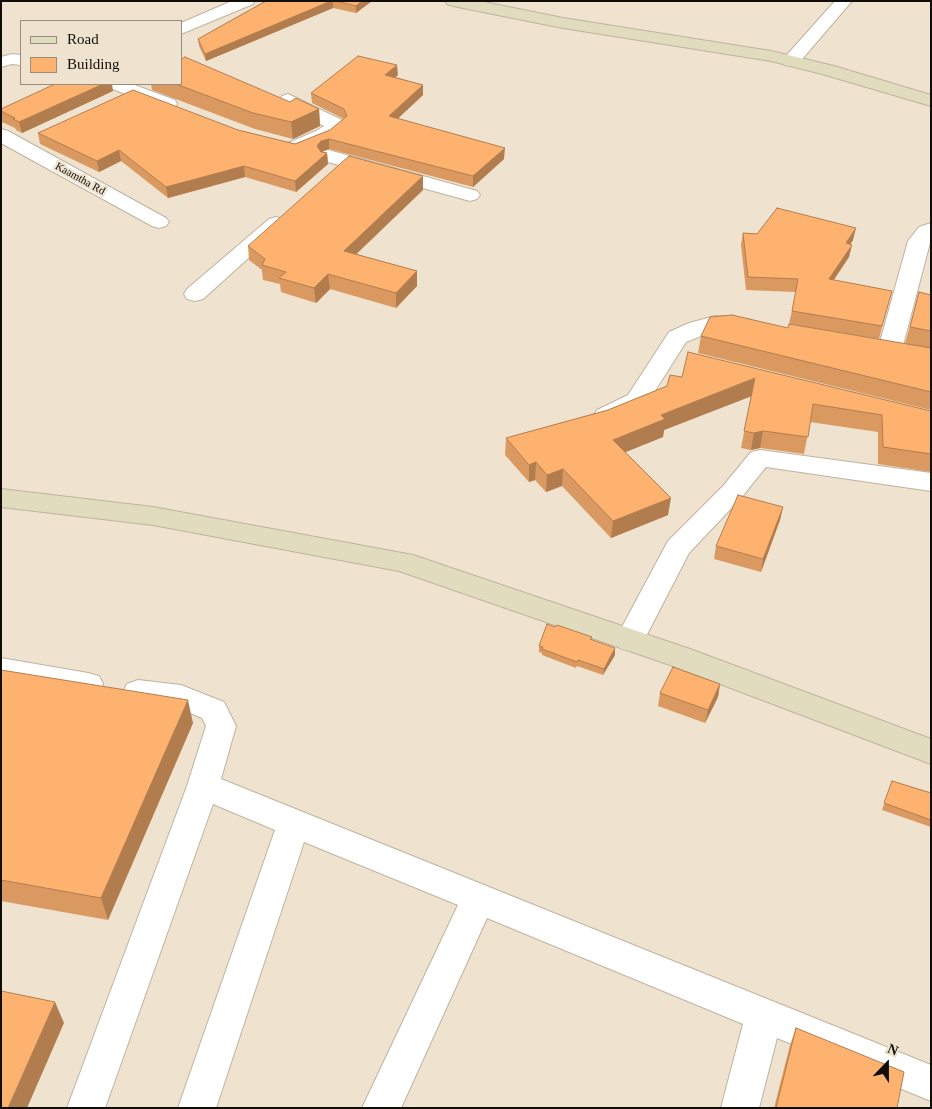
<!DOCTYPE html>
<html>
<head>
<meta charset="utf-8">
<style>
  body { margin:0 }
  #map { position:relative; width:932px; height:1109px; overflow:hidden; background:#efe3d0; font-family:"Times New Roman",serif }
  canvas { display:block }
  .frame { position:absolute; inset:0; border:2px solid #110d07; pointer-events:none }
  .legend { position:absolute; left:20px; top:20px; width:162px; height:65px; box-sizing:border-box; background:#efe3d0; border:1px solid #968d80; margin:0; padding:6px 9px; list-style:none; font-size:15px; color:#110d07 }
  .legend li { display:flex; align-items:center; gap:10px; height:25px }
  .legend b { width:25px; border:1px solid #968d80 }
  .north { position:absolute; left:862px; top:1039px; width:50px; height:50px; -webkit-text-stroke:4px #efe3d0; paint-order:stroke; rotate:22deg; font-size:14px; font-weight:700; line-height:20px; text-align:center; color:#110d07 }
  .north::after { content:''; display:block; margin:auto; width:18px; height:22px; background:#110d07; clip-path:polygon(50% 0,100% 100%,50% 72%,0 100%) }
</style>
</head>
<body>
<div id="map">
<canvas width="932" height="1109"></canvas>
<div class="frame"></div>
<ul class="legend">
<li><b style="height:6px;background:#e2dcbe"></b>Road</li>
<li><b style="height:14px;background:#feb270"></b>Building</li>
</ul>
<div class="north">N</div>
</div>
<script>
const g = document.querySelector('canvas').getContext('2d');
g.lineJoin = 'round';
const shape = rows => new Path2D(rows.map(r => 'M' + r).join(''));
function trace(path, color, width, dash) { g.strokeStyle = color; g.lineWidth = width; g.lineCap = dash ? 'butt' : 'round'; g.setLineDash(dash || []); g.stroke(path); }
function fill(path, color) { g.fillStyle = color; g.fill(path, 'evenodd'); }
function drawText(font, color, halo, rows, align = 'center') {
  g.font = font + ' "Times New Roman",serif'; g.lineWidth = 4.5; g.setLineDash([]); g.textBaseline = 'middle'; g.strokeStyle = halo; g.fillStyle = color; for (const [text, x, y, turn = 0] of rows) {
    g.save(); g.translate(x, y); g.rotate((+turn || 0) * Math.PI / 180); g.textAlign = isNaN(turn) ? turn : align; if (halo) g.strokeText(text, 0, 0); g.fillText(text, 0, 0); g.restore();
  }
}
const street = shape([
  [232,1,255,1,253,4,181,34,181,23,232,1],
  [835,1,852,1,797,65,791,66,785,65,782,61,785,57,835,1],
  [12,54,21,55,21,65,12,64,1,67,1,57,12,54],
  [107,84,132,84,175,100,177,104,175,108,168,110,161,108,110,88,107,84],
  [288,94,344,121,346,125,330,139,314,146,477,191,480,195,477,199,470,201,288,151,285,147,288,143,316,131,324,126,282,104,279,100,282,96,288,94],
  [1,129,8,131,166,218,169,222,166,226,159,228,152,226,1,143,1,129],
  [276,217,283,219,286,223,283,227,203,299,195,301,187,299,184,294,187,289,269,219,276,217],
  [931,223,931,239,902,349,898,354,890,356,882,354,878,349,908,241,919,227,931,223],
  [715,316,742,318,750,320,753,325,750,330,742,332,716,330,686,342,646,405,615,420,606,423,597,420,594,415,597,410,628,395,669,332,689,323,715,316],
  [760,450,931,473,931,491,766,467,741,498,689,553,640,648,630,651,620,648,615,640,668,541,723,486,751,452,760,450],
  [1,658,88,673,99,676,103,684,99,692,88,695,1,680,1,658],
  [138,680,181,685,224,702,236,726,221,779,931,1065,931,1101,777,1038,759,1108,721,1108,743,1024,487,918,401,1108,362,1108,458,905,304,842,216,1108,178,1108,275,830,213,804,105,1108,67,1108,187,786,206,726,202,718,178,708,138,704,127,700,123,692,127,684,138,680]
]);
const secondary = shape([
  [445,1,479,1,563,18,771,51,834,66,931,95,931,106,822,74,771,61,563,28,453,6,447,4,445,1],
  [1,489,153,507,413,555,690,649,931,739,931,764,670,665,399,571,153,525,1,507,1,489]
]);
trace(street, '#beb3a0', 2);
trace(secondary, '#beb3a0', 2);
fill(street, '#fff');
fill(secondary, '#e2dcbe');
fill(shape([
  [266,1,372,1,356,13,333,8,206,61,199,46,198,39],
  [398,75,395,77,423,85,423,95,398,118,504,159,473,187,329,149,322,152,327,153,328,164,296,192,245,177,168,198,121,161,99,172,40,144,38,133,238,130,295,144,330,130,344,119,312,103,311,93],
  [151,84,181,84,290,102,319,109,320,126,293,139,255,129,152,90],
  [113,91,22,133,16,130,15,128,2,122,1,118,1,109],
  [423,176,423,190,356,254,417,271,417,286,396,308,330,289,316,303,281,292,280,284,263,280,262,270,249,260,248,246],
  [743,233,853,240,850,244,849,257,834,280,888,304,879,339,789,324,796,292,746,290,741,245],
  [919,292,931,295,931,410,698,353,701,336,788,328,905,344],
  [667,386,931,411,931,472,878,464,878,432,810,422,804,454,760,448,751,450,741,448,751,396,664,430,663,437,625,452,668,515,611,538,562,486,546,492,535,480,529,482,505,455,506,438,608,410],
  [783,507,780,520,761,572,714,559,716,546],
  [591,640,615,655,603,675,577,666,576,668,542,655,542,653,539,652,539,646],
  [1,670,193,723,108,920,1,901],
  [720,684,718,697,705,723,658,706,660,693],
  [892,781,931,793,931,827,882,810],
  [796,1028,897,1108,774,1108,790,1045]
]), '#da9960');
fill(shape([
  [331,1,333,1,333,8,206,61,205,54],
  [362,1,372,1,356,13,356,6],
  [397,65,398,75,386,85,385,75],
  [103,84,112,84,113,91,22,133,19,122],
  [423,85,423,95,390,126,389,116],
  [319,109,320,126,293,139,291,122],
  [329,139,329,149,322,152,318,157,317,146,321,141],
  [505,148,504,159,473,187,473,176],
  [119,150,121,161,99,172,97,161],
  [327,153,328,164,296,192,295,181],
  [244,166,245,177,168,198,166,187],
  [423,176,423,190,345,265,344,251],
  [856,228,853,240,843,255,846,243],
  [852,245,849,257,826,291,829,279],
  [417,271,417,286,396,308,396,293],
  [328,274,330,289,316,303,314,288],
  [755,378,752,396,664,430,663,437,611,458,613,440,661,415],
  [763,431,760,448,751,450,754,433],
  [536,462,535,480,529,482,529,465],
  [563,469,562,486,546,492,547,475],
  [671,498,668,515,611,538,613,521],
  [783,507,780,520,761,572,763,559],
  [615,648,615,655,603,675,604,669],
  [720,684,718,697,705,723,708,710],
  [188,700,193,723,108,920,101,898],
  [55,1002,64,1023,27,1108,8,1108]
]), '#b27d4e');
const building = shape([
  [266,1,331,1,205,54,198,39,266,1],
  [336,1,362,1,356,6,336,1],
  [358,56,397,65,385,75,423,85,389,116,505,148,473,176,329,139,321,141,317,146,321,152,327,153,295,181,244,166,166,187,119,150,97,161,38,133,133,90,238,130,295,144,330,130,347,116,344,109,311,93,358,56],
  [185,57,290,102,296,98,319,109,291,122,253,113,176,84,181,84,181,59,185,57],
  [55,84,103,84,19,122,13,119,15,118,1,111,1,109,55,84],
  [349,156,423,176,344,251,417,271,396,293,328,274,314,288,279,278,286,272,262,265,265,259,248,246,349,156],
  [777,208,856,228,846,243,852,245,829,279,892,291,882,326,792,311,798,279,748,277,743,233,757,234,777,208],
  [919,292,931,295,931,331,910,327,919,292],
  [732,315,788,328,789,324,931,348,931,392,701,336,710,317,732,315],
  [688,352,931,411,931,454,883,447,882,415,813,404,808,437,763,431,754,433,744,431,755,378,661,415,665,419,613,440,671,498,613,521,563,469,547,475,536,462,529,465,506,438,608,410,667,386,670,375,682,377,688,352],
  [738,495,783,507,763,559,716,546,738,495],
  [547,624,555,627,557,625,592,637,590,639,615,648,604,669,578,660,577,662,542,649,543,647,539,646,547,624],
  [673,667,720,684,708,710,660,693,673,667],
  [1,670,188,700,101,898,1,880,1,670],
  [892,781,931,793,931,820,884,803,892,781],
  [1,991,55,1002,8,1108,1,1108,1,991],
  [796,1028,904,1072,897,1108,776,1108,796,1028]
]);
fill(building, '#feb270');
trace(building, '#b27d4e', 1);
drawText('11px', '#110d07', '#efe3d0', [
  ["Kaamtha Rd",80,179,29]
]);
</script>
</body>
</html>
